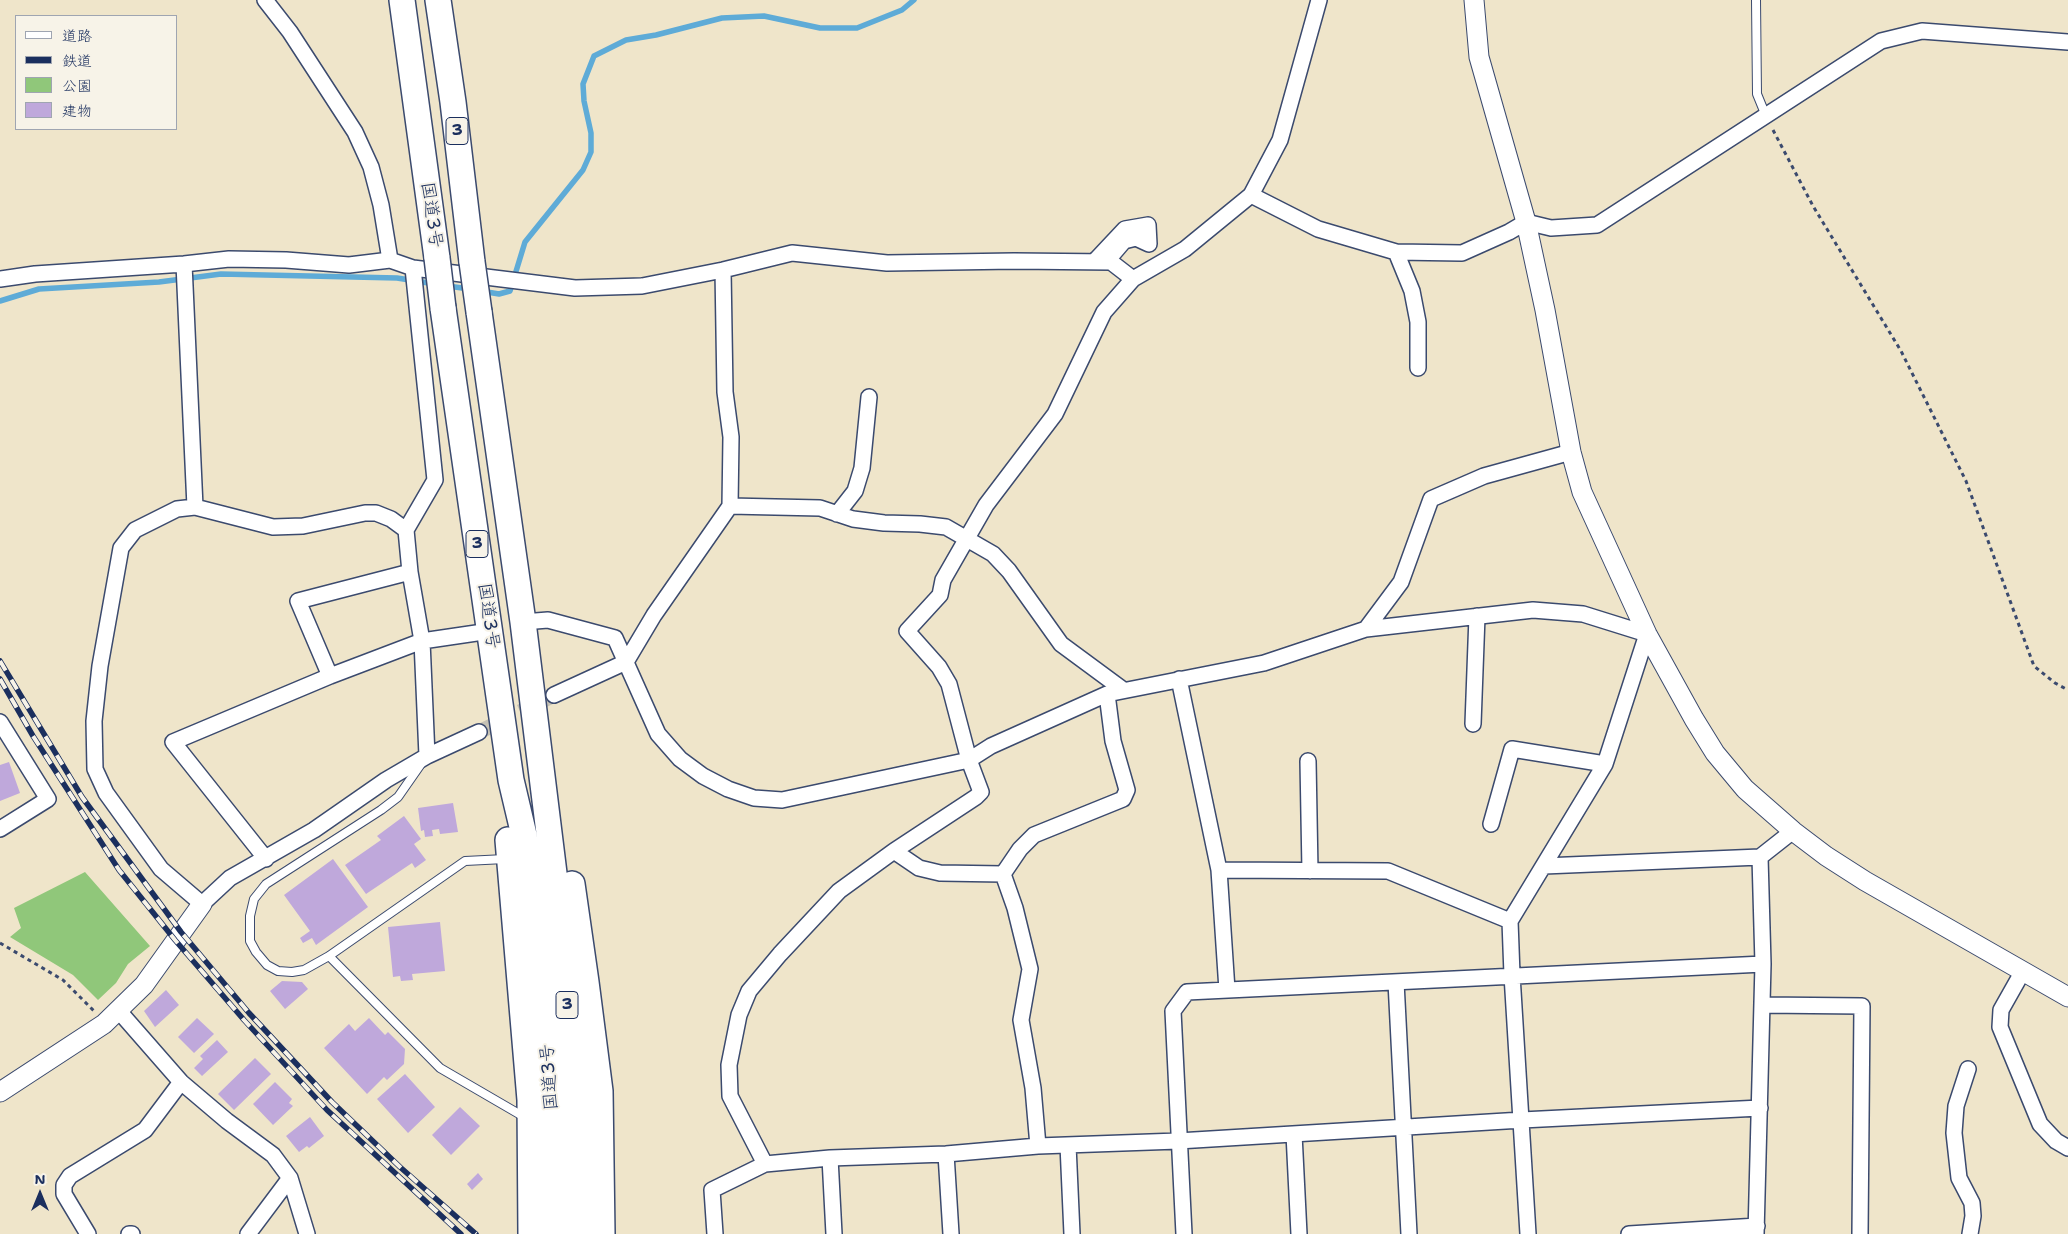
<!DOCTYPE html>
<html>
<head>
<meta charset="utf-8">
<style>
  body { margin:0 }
  #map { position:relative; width:2068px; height:1234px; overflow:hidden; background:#efe5ca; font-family:"Shantell Sans","Klee One",sans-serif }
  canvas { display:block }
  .legend { position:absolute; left:15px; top:15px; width:162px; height:115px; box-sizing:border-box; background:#f7f3e8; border:1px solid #9fa5b1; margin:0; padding:6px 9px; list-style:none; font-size:15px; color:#1b2f5e }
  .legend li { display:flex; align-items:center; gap:10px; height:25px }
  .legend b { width:25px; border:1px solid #9fa5b1 }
  .north { position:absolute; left:15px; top:1169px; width:50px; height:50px; -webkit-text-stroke:4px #f7f3e8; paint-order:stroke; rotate:0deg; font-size:14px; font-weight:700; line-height:20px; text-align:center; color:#1b2f5e }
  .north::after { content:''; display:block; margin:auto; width:18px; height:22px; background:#1b2f5e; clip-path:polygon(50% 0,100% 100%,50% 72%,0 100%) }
</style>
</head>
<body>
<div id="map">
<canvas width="2068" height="1234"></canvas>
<ul class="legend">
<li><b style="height:6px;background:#fff"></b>道路</li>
<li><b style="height:6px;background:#1b2f5e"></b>鉄道</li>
<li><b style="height:14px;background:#90c77a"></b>公園</li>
<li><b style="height:14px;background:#bfa8db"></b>建物</li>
</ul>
<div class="north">N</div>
</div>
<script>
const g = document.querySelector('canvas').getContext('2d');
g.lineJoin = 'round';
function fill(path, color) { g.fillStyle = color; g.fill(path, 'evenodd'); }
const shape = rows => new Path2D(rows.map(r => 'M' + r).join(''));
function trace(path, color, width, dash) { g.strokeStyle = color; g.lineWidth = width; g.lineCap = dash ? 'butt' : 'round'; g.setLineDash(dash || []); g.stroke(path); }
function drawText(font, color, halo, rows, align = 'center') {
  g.font = font + ' "Shantell Sans","Klee One",sans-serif'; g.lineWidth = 4; g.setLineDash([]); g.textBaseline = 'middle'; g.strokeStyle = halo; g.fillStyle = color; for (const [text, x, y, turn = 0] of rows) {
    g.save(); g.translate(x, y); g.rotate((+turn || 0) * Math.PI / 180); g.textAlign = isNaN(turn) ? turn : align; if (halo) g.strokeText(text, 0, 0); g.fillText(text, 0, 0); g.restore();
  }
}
fill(shape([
  [85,872,150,946,128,964,116,983,98,1000,73,975,10,937,21,928,14,908]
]), '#90c77a');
trace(shape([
  [447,286,470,289],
  [481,291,499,294,510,291,525,242,583,170,591,152,591,133,584,101,583,84,594,56,626,40,656,35,722,18,764,16,820,28,857,28,902,10,914,0],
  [0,301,39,289,159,282,221,274,397,278,435,284]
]), '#5eabd7', 5.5);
fill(shape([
  [9,762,20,793,0,801,0,765],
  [453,803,458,832,440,834,439,829,432,830,433,836,425,837,424,830,421,831,418,808],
  [404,816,421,839,414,844,426,860,415,868,412,863,366,894,345,865,381,840,377,836],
  [333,859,368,907,316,945,312,938,303,943,300,938,310,931,284,895],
  [440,922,445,971,412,974,413,980,401,981,400,976,393,977,388,927],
  [282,981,302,982,308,989,285,1009,270,991],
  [166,990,179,1005,155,1027,144,1011],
  [197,1018,214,1034,194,1053,178,1037],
  [369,1018,385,1035,388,1032,405,1049,404,1064,387,1080,384,1077,367,1094,324,1048,349,1024,355,1031],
  [217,1040,228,1052,202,1076,194,1068,203,1059,200,1056],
  [255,1058,271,1074,234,1110,218,1094],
  [405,1074,435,1107,408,1133,377,1099],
  [275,1082,292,1099,289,1103,293,1106,273,1125,253,1104],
  [460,1107,480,1126,451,1155,432,1135],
  [310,1117,324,1136,309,1148,307,1146,299,1152,286,1136],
  [478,1173,483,1179,472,1190,467,1184]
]), '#bfa8db');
trace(shape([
  [479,732,554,695]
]), '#c5c1b4', 15, [15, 8]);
const service = shape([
  [1756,0,1757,94,1766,116],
  [421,764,398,797,381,810,266,884,254,899,250,916,250,941,256,952,267,965,278,971,292,972,304,970,329,956,465,861,505,859],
  [329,956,440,1068,526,1118]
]);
const minor = shape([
  [265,0,290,32,355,132,371,167,381,205,390,260],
  [1251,195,1318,229,1396,252,1462,253,1509,232,1526,222,1551,228,1597,225,1881,41,1922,31,2068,42],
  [1396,252,1412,291,1418,322,1418,368],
  [1094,262,1125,229,1148,225,1149,244,1136,238,1124,241,1106,262],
  [184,264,195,507],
  [413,268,435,480,406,530,410,572,422,641,427,756],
  [0,279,35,274,184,264,229,259,286,260,349,265,390,260,413,268,575,288,642,286,723,270,792,253,887,263,1014,261,1111,262,1133,279],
  [730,506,820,508,853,519,884,523,920,524,946,527,993,554,1009,571,1061,644,1122,689],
  [837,514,855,491,862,468,869,397],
  [406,530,391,519,376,513,365,513,303,526,273,527,195,507,177,509,135,530,121,548,100,666,94,721,95,769,106,793,161,869,202,904,230,878,314,830,386,780,427,756,479,732],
  [523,622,548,620,615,638,658,734,680,759,703,776,728,789,754,798,782,800,969,760,991,746,1107,694,1264,663,1366,629,1533,610,1583,614,1647,634,1605,764,1510,921,1512,975,1528,1234],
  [1366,629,1401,582,1431,499,1484,476,1571,452],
  [330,676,298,601,410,572],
  [1179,679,1219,870,1227,990],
  [554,695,626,662,654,615,730,506,731,437,725,392,723,270],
  [0,722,48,799,0,829],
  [1473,724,1477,616],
  [1308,761,1310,871],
  [1491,824,1512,749,1605,764],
  [894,851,919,868,940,873,1003,874,1015,908,1030,969,1021,1020,1033,1088,1038,1146],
  [266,859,173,742,330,676,422,641,490,631],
  [1544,866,1760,857],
  [1219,870,1388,871,1510,921],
  [1003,874,1020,849,1034,835,1123,799,1127,790,1113,741,1107,694],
  [2023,971,2001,1010,2000,1027,2040,1124,2056,1141,2068,1148],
  [1396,982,1409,1234],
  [1762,1005,1862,1006,1860,1234],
  [118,1010,181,1082,227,1121,273,1155,290,1178,307,1234],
  [1968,1069,1956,1106,1954,1133,1959,1178,1972,1203,1973,1216,1970,1234],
  [1294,1134,1299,1234],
  [1068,1145,1072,1234],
  [946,1154,951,1234],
  [830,1158,834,1234],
  [765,1164,730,1096,729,1065,739,1015,749,991,780,954,839,891,894,851,976,797,981,792,969,760,949,684,939,667,907,631,940,595,943,580,986,505,1055,414,1104,312,1133,279,1185,249,1251,195,1280,140,1319,0],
  [88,1234,64,1194,64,1185,70,1176,145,1130,181,1082],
  [129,1234,132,1234],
  [248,1234,290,1178],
  [715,1234,712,1190,765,1164,830,1158,946,1154,1038,1146,1178,1141,1522,1120,1760,1108],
  [1184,1234,1173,1011,1187,992,1763,964],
  [1629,1234,1757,1226],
  [1756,1234,1763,964,1760,857,1793,831]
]);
const tertiary = shape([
  [1474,0,1479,57,1526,222,1545,310,1571,452,1582,492,1647,634,1694,719,1715,753,1745,789,1793,831,1826,856,1865,881,2068,997],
  [0,1092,104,1024,144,985,202,904]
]);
const trunk = shape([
  [402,0,437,258],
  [438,0,453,102,472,262],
  [443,308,511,780,524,835,536,924,551,1080,555,1159,555,1234],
  [479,312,523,622,560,922,575,1081,578,1167,577,1234],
  [508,840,530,1100,531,1234],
  [572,884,586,982,600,1091,602,1234]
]);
trace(service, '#3b4a6e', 10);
trace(minor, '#3b4a6e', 18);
trace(tertiary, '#3b4a6e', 21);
trace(trunk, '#3b4a6e', 28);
trace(shape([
  [1773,130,1813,206,1901,351,1966,481,2034,666,2055,683,2068,690],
  [0,943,63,980,94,1011]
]), '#3b4a6e', 3, [4, 4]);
trace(service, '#fff', 8);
trace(minor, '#fff', 15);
trace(tertiary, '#fff', 19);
trace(trunk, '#fff', 25);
const rail = shape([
  [0,661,82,797,181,932,249,1013,332,1102,400,1167,476,1234],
  [0,679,33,736,119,870,175,940,244,1020,327,1110,461,1234]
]);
trace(rail, '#1b2f5e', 5.5);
trace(rail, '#f7f3e8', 4, [11]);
const trunkBridge = shape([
  [437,258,443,308],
  [472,262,479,312]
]);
trace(trunkBridge, '#3b4a6e', 28, []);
trace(trunkBridge, '#fff', 25);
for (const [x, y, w] of [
  [457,131,22],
  [477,544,22],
  [567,1005,22]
]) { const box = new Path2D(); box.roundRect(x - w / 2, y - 13.5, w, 27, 4); g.fillStyle = '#f7f3e8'; g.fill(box); trace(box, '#1b2f5e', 1); }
drawText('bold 16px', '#1b2f5e', null, [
  ["3",457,131],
  ["3",477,544],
  ["3",567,1005]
]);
drawText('18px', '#1b2f5e', '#f7f3e8', [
  ["国道3号",431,215,82],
  ["国道3号",488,616,82],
  ["国道3号",550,1077,-94]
]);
</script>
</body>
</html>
